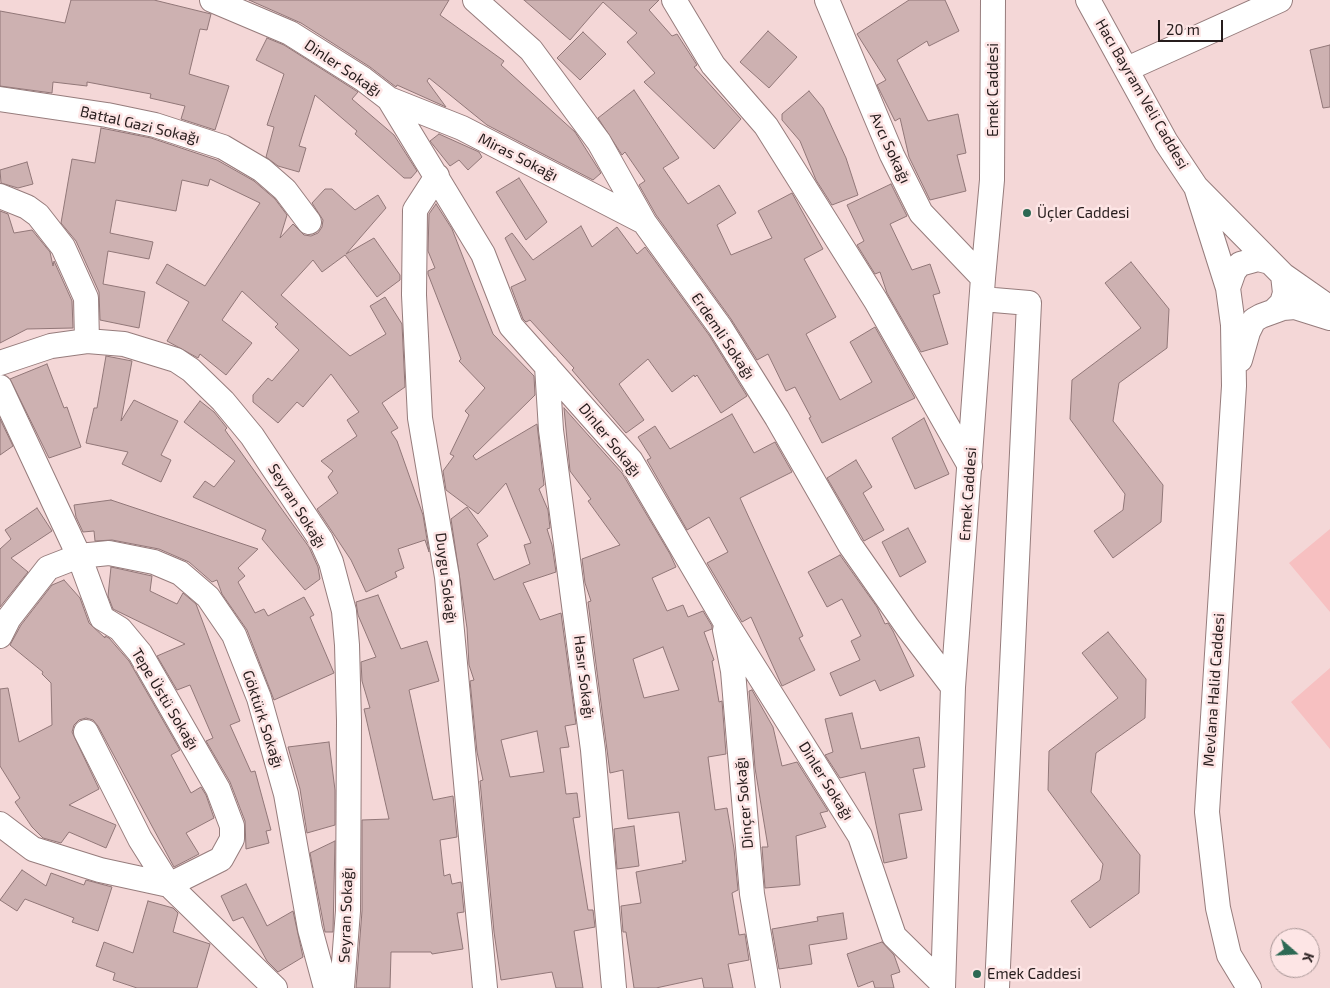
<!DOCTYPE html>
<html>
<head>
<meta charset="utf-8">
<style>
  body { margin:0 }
  #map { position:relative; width:1330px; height:988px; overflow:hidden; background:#f4d7d7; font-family:"Exo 2",sans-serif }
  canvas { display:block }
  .north { position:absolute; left:1270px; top:928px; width:50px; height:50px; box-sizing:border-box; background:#fde5e5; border:1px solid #a79595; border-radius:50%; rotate:109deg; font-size:14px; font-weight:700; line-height:20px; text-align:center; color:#261c1c }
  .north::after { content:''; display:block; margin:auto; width:18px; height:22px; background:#2d6954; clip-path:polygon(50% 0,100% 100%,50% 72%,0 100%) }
  .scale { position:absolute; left:1158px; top:20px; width:65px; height:22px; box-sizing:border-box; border:2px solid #261c1c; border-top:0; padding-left:6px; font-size:15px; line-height:18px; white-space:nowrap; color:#261c1c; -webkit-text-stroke:4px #fde5e5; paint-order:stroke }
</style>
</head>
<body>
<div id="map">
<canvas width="1330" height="988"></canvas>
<div class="north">K</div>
<div class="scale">20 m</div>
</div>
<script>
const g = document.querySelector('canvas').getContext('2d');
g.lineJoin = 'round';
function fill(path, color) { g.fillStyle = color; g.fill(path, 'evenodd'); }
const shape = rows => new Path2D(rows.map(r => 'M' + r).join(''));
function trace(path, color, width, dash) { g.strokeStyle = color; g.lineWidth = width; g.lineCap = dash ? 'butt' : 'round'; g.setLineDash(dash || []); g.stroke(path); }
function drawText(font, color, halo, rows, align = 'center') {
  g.font = font + ' "Exo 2",sans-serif'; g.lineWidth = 5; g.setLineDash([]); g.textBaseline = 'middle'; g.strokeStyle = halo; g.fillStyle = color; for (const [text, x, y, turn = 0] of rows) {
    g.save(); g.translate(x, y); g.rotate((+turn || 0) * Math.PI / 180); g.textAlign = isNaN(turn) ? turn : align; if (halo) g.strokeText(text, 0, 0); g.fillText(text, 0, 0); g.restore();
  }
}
fill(shape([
  [1330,529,1330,612,1289,563],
  [1330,668,1330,749,1291,702]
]), '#f7c0c1');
const building = shape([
  [71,0,154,0,211,14,207,30,200,29,189,74,229,86,215,130,181,119,185,106,150,98,151,94,87,82,87,86,53,82,52,93,0,86,0,11,65,23,71,0],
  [249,0,449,0,440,15,504,61,501,65,575,132,601,173,593,180,487,125,429,78,427,81,446,107,397,85,396,87,370,67,301,23,249,0],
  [524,0,659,0,649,10,672,36,677,34,697,65,694,67,741,119,714,149,644,82,655,73,627,42,637,33,603,2,570,40,524,0],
  [909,0,945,0,959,31,929,46,927,41,897,60,928,121,958,114,966,153,957,155,966,191,930,200,909,157,900,118,895,121,877,85,886,80,857,34,909,0],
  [768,31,797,57,769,88,740,62,768,31],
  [583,32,606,54,580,80,557,58,583,32],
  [267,38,284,45,358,92,352,99,394,135,417,171,411,178,404,178,355,134,357,131,315,95,299,146,306,148,299,172,278,166,266,157,274,127,267,125,284,74,256,60,267,38],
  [1330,45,1330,107,1323,108,1310,50,1330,45],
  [634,90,679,158,663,168,688,204,719,185,736,213,717,225,731,255,772,238,758,211,792,193,823,249,804,259,836,317,806,334,840,400,872,382,850,342,875,327,915,398,822,443,809,418,811,417,795,387,786,391,768,354,757,360,731,319,656,215,639,185,645,181,625,152,622,155,598,118,634,90],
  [809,91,823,108,846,158,858,195,832,205,816,180,800,141,782,120,782,114,809,91],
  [101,128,151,138,217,160,254,181,275,199,287,215,280,238,293,224,304,235,311,236,318,233,322,227,323,220,312,203,325,189,332,189,355,210,378,195,386,208,346,254,374,238,400,275,400,280,377,297,345,255,322,272,313,260,281,295,350,356,386,334,370,306,385,297,402,324,405,387,382,403,398,428,391,432,397,441,423,515,429,552,425,540,398,549,404,568,395,572,397,577,366,592,351,560,317,509,338,493,328,477,333,471,321,461,357,436,347,420,359,412,331,374,303,407,297,402,278,423,253,402,253,395,268,378,272,381,299,350,275,327,278,324,242,291,222,320,252,343,226,375,200,354,198,358,167,341,189,302,156,283,167,264,205,286,260,203,210,179,208,186,182,180,176,211,116,200,110,233,153,242,149,259,108,251,103,284,145,292,139,328,100,320,99,292,76,241,61,223,72,159,95,163,101,128],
  [439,134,479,152,482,157,468,170,459,160,450,166,430,141,439,134],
  [27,162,33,184,18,188,1,183,0,170,27,162],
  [519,178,547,222,526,240,496,192,519,178],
  [891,184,907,216,890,224,912,270,930,264,940,293,933,295,948,344,921,352,887,293,880,272,875,274,857,245,864,241,847,205,891,184],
  [436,204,452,229,493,334,534,376,535,395,473,456,476,460,537,424,544,485,539,489,548,510,550,528,547,529,552,545,556,572,523,583,540,620,561,613,576,724,565,726,569,747,560,748,566,794,577,793,580,817,573,818,588,910,593,910,595,927,574,931,583,988,556,988,552,972,501,980,494,932,480,781,483,780,477,752,470,681,474,680,469,665,467,628,451,519,467,507,488,536,477,544,494,580,530,564,524,545,531,543,506,483,478,514,446,490,443,471,454,456,450,454,469,415,465,411,485,388,459,361,461,359,428,274,428,271,435,268,428,251,429,214,436,204],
  [537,731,544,772,510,777,501,740,537,731],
  [0,211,8,214,14,233,32,230,50,252,53,266,54,261,72,301,73,328,27,329,0,343,0,211],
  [581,226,592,247,617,227,637,254,645,247,709,335,747,396,721,413,697,375,695,377,694,375,672,392,648,359,619,384,644,420,626,433,572,370,574,368,530,320,526,322,523,319,511,287,526,280,505,238,512,233,533,260,581,226],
  [1131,262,1169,309,1167,348,1119,383,1113,421,1163,485,1161,522,1113,558,1094,531,1123,510,1125,494,1070,419,1072,380,1141,328,1105,283,1131,262],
  [106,356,132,361,121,421,134,400,178,421,161,455,171,460,161,482,122,464,128,452,86,443,94,408,97,408,106,356],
  [47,364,64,408,67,407,81,447,49,458,10,379,47,364],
  [200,401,214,412,227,428,225,430,309,547,318,567,320,579,305,590,262,539,266,530,193,497,205,481,214,487,235,461,184,422,200,401],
  [564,408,622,473,670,554,676,567,652,578,667,611,683,605,688,617,703,611,712,626,712,629,704,632,714,660,712,661,719,702,722,701,726,754,708,757,715,810,727,808,734,849,738,890,732,893,739,935,745,934,749,960,728,964,733,988,704,988,702,978,656,988,634,988,626,932,623,932,621,906,641,903,636,872,683,863,682,861,686,861,679,812,628,819,623,770,610,773,588,602,591,601,585,583,582,559,620,545,588,501,591,499,570,471,564,408],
  [663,647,679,690,644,698,633,659,663,647],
  [732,414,754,453,775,442,792,472,740,498,803,636,799,638,815,670,782,686,751,617,742,622,707,563,728,552,709,517,687,530,647,460,651,458,638,437,655,426,670,449,732,414],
  [924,418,949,474,915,489,892,438,924,418],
  [0,419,13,446,0,455,0,419],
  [856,460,872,487,863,493,884,530,864,541,827,478,856,460],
  [111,500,258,549,238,568,245,576,238,582,255,613,264,609,268,616,304,597,314,615,310,617,334,673,274,700,247,630,222,594,217,580,212,582,189,562,159,549,112,540,95,541,94,531,83,532,76,517,74,505,111,500],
  [37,508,52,531,11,558,28,572,0,607,0,549,11,539,5,530,37,508],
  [908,528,926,562,900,577,882,542,908,528],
  [840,555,877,607,885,624,888,623,893,631,914,676,880,691,875,680,840,696,830,673,860,660,851,641,861,636,842,599,827,607,808,572,840,555],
  [111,567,152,576,150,591,177,604,183,593,196,604,240,721,230,725,251,772,255,771,271,830,266,831,269,843,246,849,245,821,230,782,206,741,213,738,190,685,177,690,157,656,185,644,113,609,108,596,111,567],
  [64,580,80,598,89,623,105,638,105,636,109,638,129,661,180,750,171,755,191,793,201,787,206,795,214,818,186,833,199,854,174,867,98,726,93,720,86,718,79,720,74,725,72,732,99,789,69,805,116,825,106,848,69,832,61,843,43,838,32,827,15,802,20,798,0,766,0,689,8,688,19,742,52,725,51,683,42,674,43,672,10,645,21,625,52,585,64,580],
  [378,595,401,649,427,641,439,681,409,690,433,800,453,796,457,837,440,840,444,876,450,874,452,884,461,882,464,912,457,913,463,949,432,954,431,952,391,952,390,988,356,988,362,911,362,820,389,819,364,709,370,708,362,681,361,662,376,657,358,615,356,602,378,595],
  [1108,632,1146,679,1145,718,1096,753,1091,792,1140,855,1139,893,1090,928,1071,901,1100,880,1103,864,1048,790,1049,751,1118,698,1082,653,1108,632],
  [752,690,773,727,782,766,797,762,828,811,820,813,826,827,796,836,800,885,765,888,762,847,768,847,755,768,749,691,752,690],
  [852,713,861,749,919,737,925,767,913,769,922,810,899,814,907,858,884,863,865,772,840,778,825,755,833,752,825,719,852,713],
  [329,742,335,790,335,825,307,833,300,789,288,747,329,742],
  [634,826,639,866,617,869,614,829,634,826],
  [335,841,333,932,325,932,310,853,335,841],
  [22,870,46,886,51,873,84,885,86,880,112,887,98,931,72,922,74,918,25,899,17,911,0,900,22,870],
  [246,884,267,926,293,911,303,957,278,972,267,961,243,917,233,921,221,896,246,884],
  [148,901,173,908,178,913,173,932,210,944,197,988,137,988,113,980,115,973,96,966,104,942,133,953,148,901],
  [843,913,847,939,809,945,812,964,779,969,772,929,818,921,817,917,843,913],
  [882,942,894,955,900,972,891,975,894,988,875,988,873,981,858,987,847,954,882,942]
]);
fill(building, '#cdb1b1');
trace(building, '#917778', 1);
const minor = shape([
  [212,0,290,33,363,79,389,99,483,254,511,326,631,461,723,618,860,836,894,936,943,984],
  [475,0,531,50,599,142,644,222,720,327,777,418,850,545,908,628,953,687],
  [674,0,713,65,766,126,876,301,970,466],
  [827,0,892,155,921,213,983,278],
  [1088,0,1166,142,1196,187,1283,275,1285,293,1282,303,1275,310],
  [1127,69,1280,0],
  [0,99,107,115,155,125,223,147,262,170,285,190,309,222],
  [389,99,462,128,644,222],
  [437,176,415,210,414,295,420,418,447,577,485,988],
  [1196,187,1228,288,1233,325,1234,386,1207,812,1218,908,1229,955,1249,988],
  [0,196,27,207,38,215,63,247,86,298,87,341],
  [1283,275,1330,308],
  [1228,288,1234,271,1240,264,1258,259,1270,262],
  [982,299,1029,303,997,988],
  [1240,360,1248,332,1254,320,1261,316,1283,308,1295,307,1330,318],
  [0,363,51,346,87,341,124,344,176,360,191,370,223,401,252,436,321,540,331,562,344,611,347,645,349,721,348,911,342,988],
  [547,366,551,430,593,750,614,988],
  [0,387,79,556,102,618,120,629,140,653,218,789,232,826,232,839,221,859,169,885,140,839,86,732],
  [725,630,733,671,752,894,768,988],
  [0,636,9,618,48,568,79,556,109,553,154,562,180,573,208,597,234,635,259,698,286,794,310,929,326,988],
  [0,824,33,849,100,870,169,885,275,988],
  [943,988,953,687,983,278,992,180,993,0]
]);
trace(minor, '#967c7c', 26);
trace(minor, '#fff', 24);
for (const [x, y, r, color] of [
  [1027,213,5,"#2d6954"],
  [977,974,5,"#2d6954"]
]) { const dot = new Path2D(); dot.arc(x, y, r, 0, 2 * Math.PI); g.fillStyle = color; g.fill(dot); trace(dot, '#fde5e5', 2); }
drawText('15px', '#261c1c', '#fde5e5', [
  ["Dinler Sokağı",343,68,34],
  ["Emek Caddesi",993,90,-90],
  ["Hacı Bayram Veli Caddesi",1142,94,60],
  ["Battal Gazi Sokağı",140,125,13],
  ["Avcı Sokağı",890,148,65],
  ["Miras Sokağı",518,157,27],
  ["Erdemli Sokağı",723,336,56],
  ["Dinler Sokağı",610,440,51],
  ["Emek Caddesi",968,494,-86],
  ["Seyran Sokağı",297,506,58],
  ["Duygu Sokağı",446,578,83],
  ["Hasır Sokağı",584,677,83],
  ["Mevlana Halid Caddesi",1214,690,-86],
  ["Tepe Üstü Sokağı",165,699,59],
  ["Göktürk Sokağı",263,719,72],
  ["Dinler Sokağı",826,781,58],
  ["Dinçer Sokağı",744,803,-95],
  ["Seyran Sokağı",346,915,-88]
]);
drawText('15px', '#261c1c', '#fde5e5', [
  ["Üçler Caddesi",1037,213],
  ["Emek Caddesi",987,974]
], 'left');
</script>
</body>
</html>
